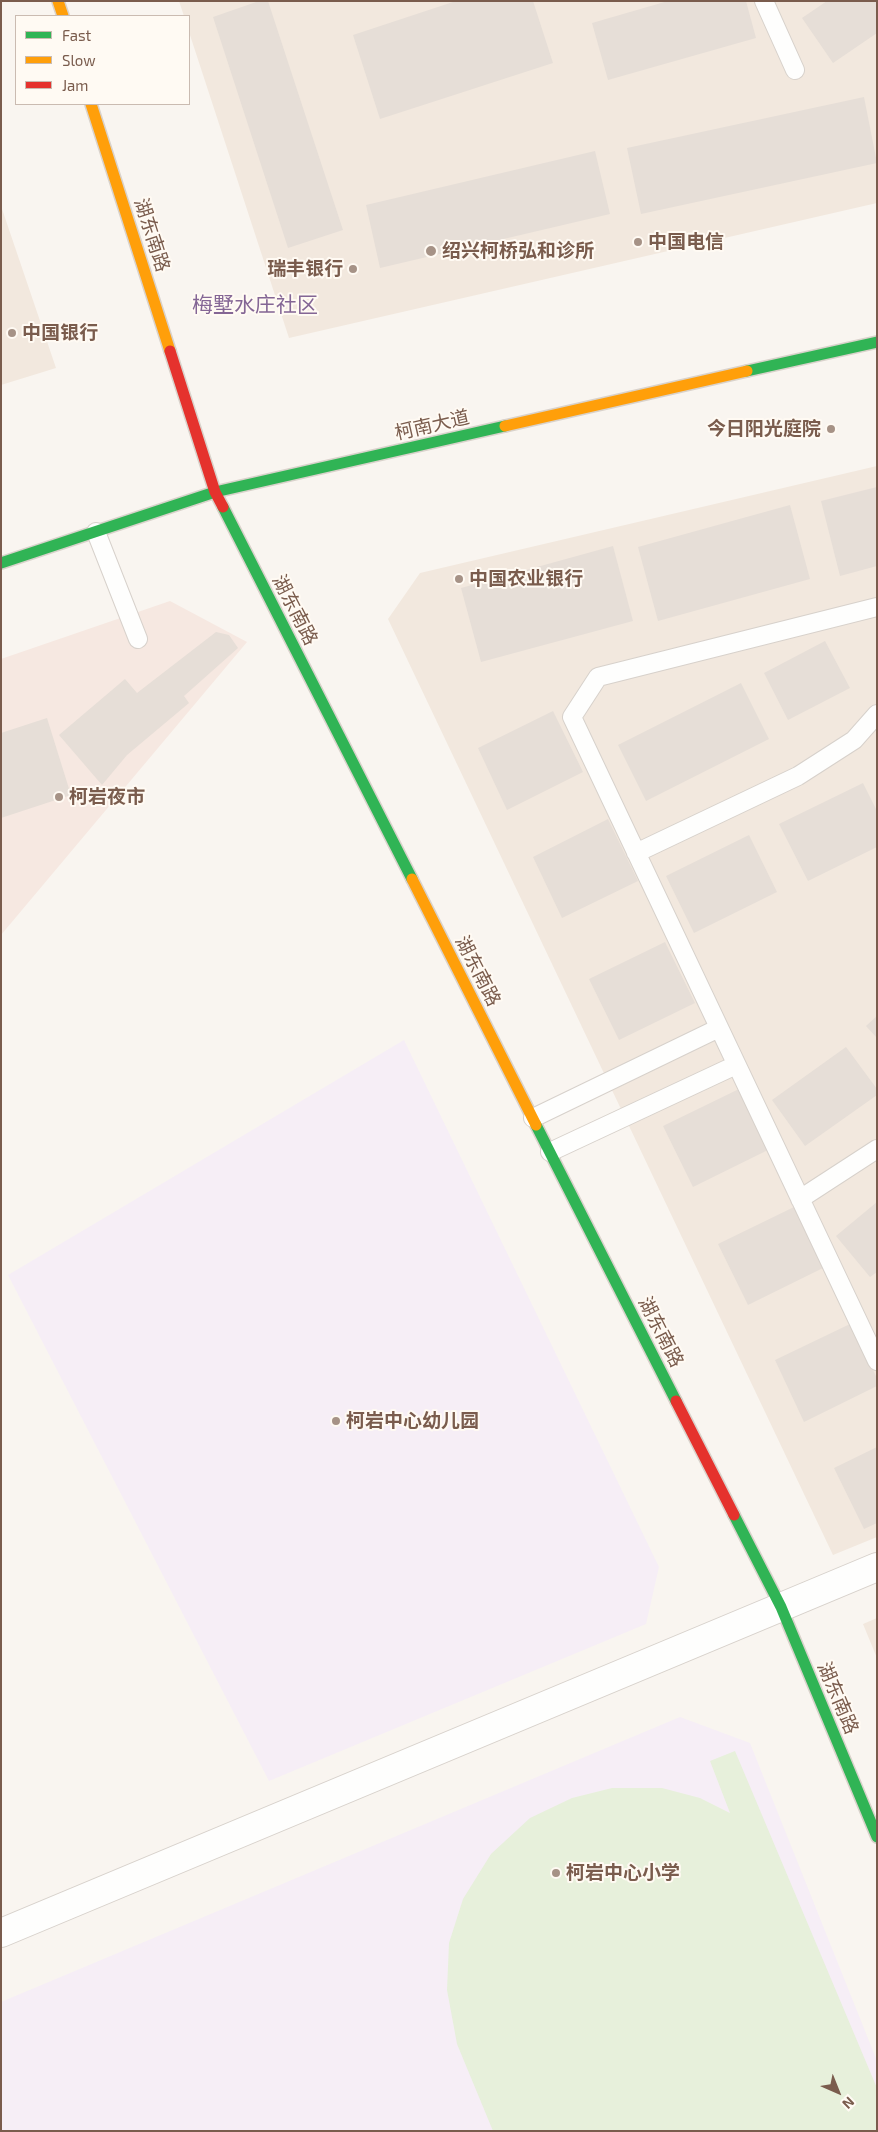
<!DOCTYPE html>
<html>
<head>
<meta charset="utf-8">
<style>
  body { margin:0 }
  #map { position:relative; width:878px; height:2132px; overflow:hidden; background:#f9f5f0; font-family:"Exo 2",sans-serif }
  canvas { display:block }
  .frame { position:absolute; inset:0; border:2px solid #7a5c4d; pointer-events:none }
  .legend { position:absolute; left:15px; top:15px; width:175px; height:90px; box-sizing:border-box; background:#fffaf3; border:1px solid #cabbb1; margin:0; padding:6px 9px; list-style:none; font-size:15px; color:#7a5c4d }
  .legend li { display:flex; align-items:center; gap:10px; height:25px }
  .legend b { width:25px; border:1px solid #cabbb1 }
  .north { position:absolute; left:813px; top:2067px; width:50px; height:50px; -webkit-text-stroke:4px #fffaf3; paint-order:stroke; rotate:136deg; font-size:14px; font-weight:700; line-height:20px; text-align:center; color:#7a5c4d }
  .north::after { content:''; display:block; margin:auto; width:18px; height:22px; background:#7a5c4d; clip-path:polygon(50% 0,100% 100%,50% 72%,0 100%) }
</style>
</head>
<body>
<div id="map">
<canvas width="878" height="2132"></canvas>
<div class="frame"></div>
<ul class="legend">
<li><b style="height:6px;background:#30b455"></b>Fast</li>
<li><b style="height:6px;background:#ff9f0a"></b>Slow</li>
<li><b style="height:6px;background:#e5322d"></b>Jam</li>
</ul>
<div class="north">N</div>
</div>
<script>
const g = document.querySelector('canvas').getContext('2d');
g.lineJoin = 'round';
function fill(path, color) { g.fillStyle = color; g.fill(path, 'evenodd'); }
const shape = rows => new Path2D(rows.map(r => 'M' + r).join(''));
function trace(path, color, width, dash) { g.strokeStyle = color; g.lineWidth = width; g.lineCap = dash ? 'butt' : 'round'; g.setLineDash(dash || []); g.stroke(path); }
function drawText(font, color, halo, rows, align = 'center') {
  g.font = font + ' "Exo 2","Noto Sans SC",sans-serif'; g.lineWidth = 4; g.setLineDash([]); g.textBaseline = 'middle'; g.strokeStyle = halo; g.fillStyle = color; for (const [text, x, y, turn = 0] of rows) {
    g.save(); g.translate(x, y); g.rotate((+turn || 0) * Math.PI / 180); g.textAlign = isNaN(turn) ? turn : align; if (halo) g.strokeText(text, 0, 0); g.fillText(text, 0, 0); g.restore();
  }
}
fill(shape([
  [179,1,877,1,877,203,289,338,189,32,189,16,184,16],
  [1,206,56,368,1,385],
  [877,466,877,1537,833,1555,388,619,420,573],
  [877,1618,877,1658,863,1624]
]), '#f2e8de');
fill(shape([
  [170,601,247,642,1,935,1,659]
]), '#f6e8e1');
fill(shape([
  [404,1040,659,1567,646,1624,269,1781,8,1275],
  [680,1717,750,1743,877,2061,877,2131,1,2131,1,2002]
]), '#f6eef6');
fill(shape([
  [735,1751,877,2088,877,2131,493,2131,457,2044,447,1990,449,1943,463,1899,491,1854,530,1818,572,1798,612,1788,662,1788,700,1798,730,1813,710,1761]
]), '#e7f0db');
fill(shape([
  [259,1,268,1,343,230,288,248,213,17],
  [456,1,533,1,553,63,380,119,353,35],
  [668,1,746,1,756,38,608,80,592,23],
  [827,1,877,1,877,33,833,63,802,18],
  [864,97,877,163,641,214,627,148],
  [595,151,610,214,380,268,366,205],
  [877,487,877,566,840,576,821,501],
  [790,505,810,579,658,621,638,547],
  [613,546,633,621,481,662,461,588],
  [216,632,229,635,238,648,184,696,189,703,127,755,102,785,59,735,125,679,137,693],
  [825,641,850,688,788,720,764,673],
  [741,683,769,739,646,801,618,745],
  [553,711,583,772,507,810,478,748],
  [47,718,71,795,1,818,1,733],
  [863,783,877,811,877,847,808,881,779,824],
  [608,819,638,881,562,918,533,857],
  [749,835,777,892,694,933,666,876],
  [665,942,695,1003,619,1040,589,979],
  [877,1016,877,1038,866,1026],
  [846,1047,877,1089,877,1095,805,1146,772,1100],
  [739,1089,768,1150,693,1187,663,1126],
  [877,1202,877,1272,870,1277,836,1236],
  [794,1207,823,1268,748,1305,718,1244],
  [850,1324,877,1378,877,1386,804,1422,775,1360],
  [877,1447,877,1523,864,1529,834,1468]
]), '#e6ded7');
const lane = shape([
  [764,1,795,70],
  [96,532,138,639],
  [877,607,598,677,572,717,877,1361],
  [636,853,798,776,854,740,877,714],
  [533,1118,719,1028],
  [550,1152,736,1065],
  [800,1199,877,1149]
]);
const street = shape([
  [1,1933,877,1567]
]);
const fast = shape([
  [747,371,877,342],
  [223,507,412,879],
  [1,563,215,492,505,426],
  [536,1125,676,1401],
  [734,1515,781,1607,877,1837]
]);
const slow = shape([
  [58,1,63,16],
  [91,104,170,351],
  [505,426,747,371],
  [412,879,536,1125]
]);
const jam = shape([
  [170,351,215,492,223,507],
  [676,1401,734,1515]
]);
trace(lane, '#d7d1cb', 20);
trace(street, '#d7d1cb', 30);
trace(fast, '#d9d2cb', 14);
trace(slow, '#d9d2cb', 14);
trace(jam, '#d9d2cb', 14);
trace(lane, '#fefefd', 18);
trace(street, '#fefefd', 28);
trace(fast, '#30b455', 11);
trace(slow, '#ff9f0a', 11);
trace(jam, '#e5322d', 11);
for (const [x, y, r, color] of [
  [638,242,5,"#a69286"],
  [431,251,6,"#a69286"],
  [353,269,5,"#a69286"],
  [12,333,5,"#a69286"],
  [831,429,5,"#a69286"],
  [459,579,5,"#a69286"],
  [59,797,5,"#a69286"],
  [336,1421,5,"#a69286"],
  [556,1873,5,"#a69286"]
]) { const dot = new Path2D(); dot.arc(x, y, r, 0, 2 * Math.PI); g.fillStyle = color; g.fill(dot); trace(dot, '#fffaf3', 2); }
drawText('19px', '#7a5c4d', '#fffaf3', [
  ["湖东南路",152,235,72],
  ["柯南大道",432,425,-13],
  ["湖东南路",295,610,63],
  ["湖东南路",478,971,63],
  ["湖东南路",661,1332,63],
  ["湖东南路",838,1698,67]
]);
drawText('bold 19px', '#7a5c4d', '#fffaf3', [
  ["中国电信",648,242],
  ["绍兴柯桥弘和诊所",442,251],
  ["瑞丰银行",343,269,"right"],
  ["中国银行",22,333],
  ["今日阳光庭院",821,429,"right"],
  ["中国农业银行",469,579],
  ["柯岩夜市",69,797],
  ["柯岩中心幼儿园",346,1421],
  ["柯岩中心小学",566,1873]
], 'left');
drawText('21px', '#846695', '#fffaf3', [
  ["梅墅水庄社区",255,305]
]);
</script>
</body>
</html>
